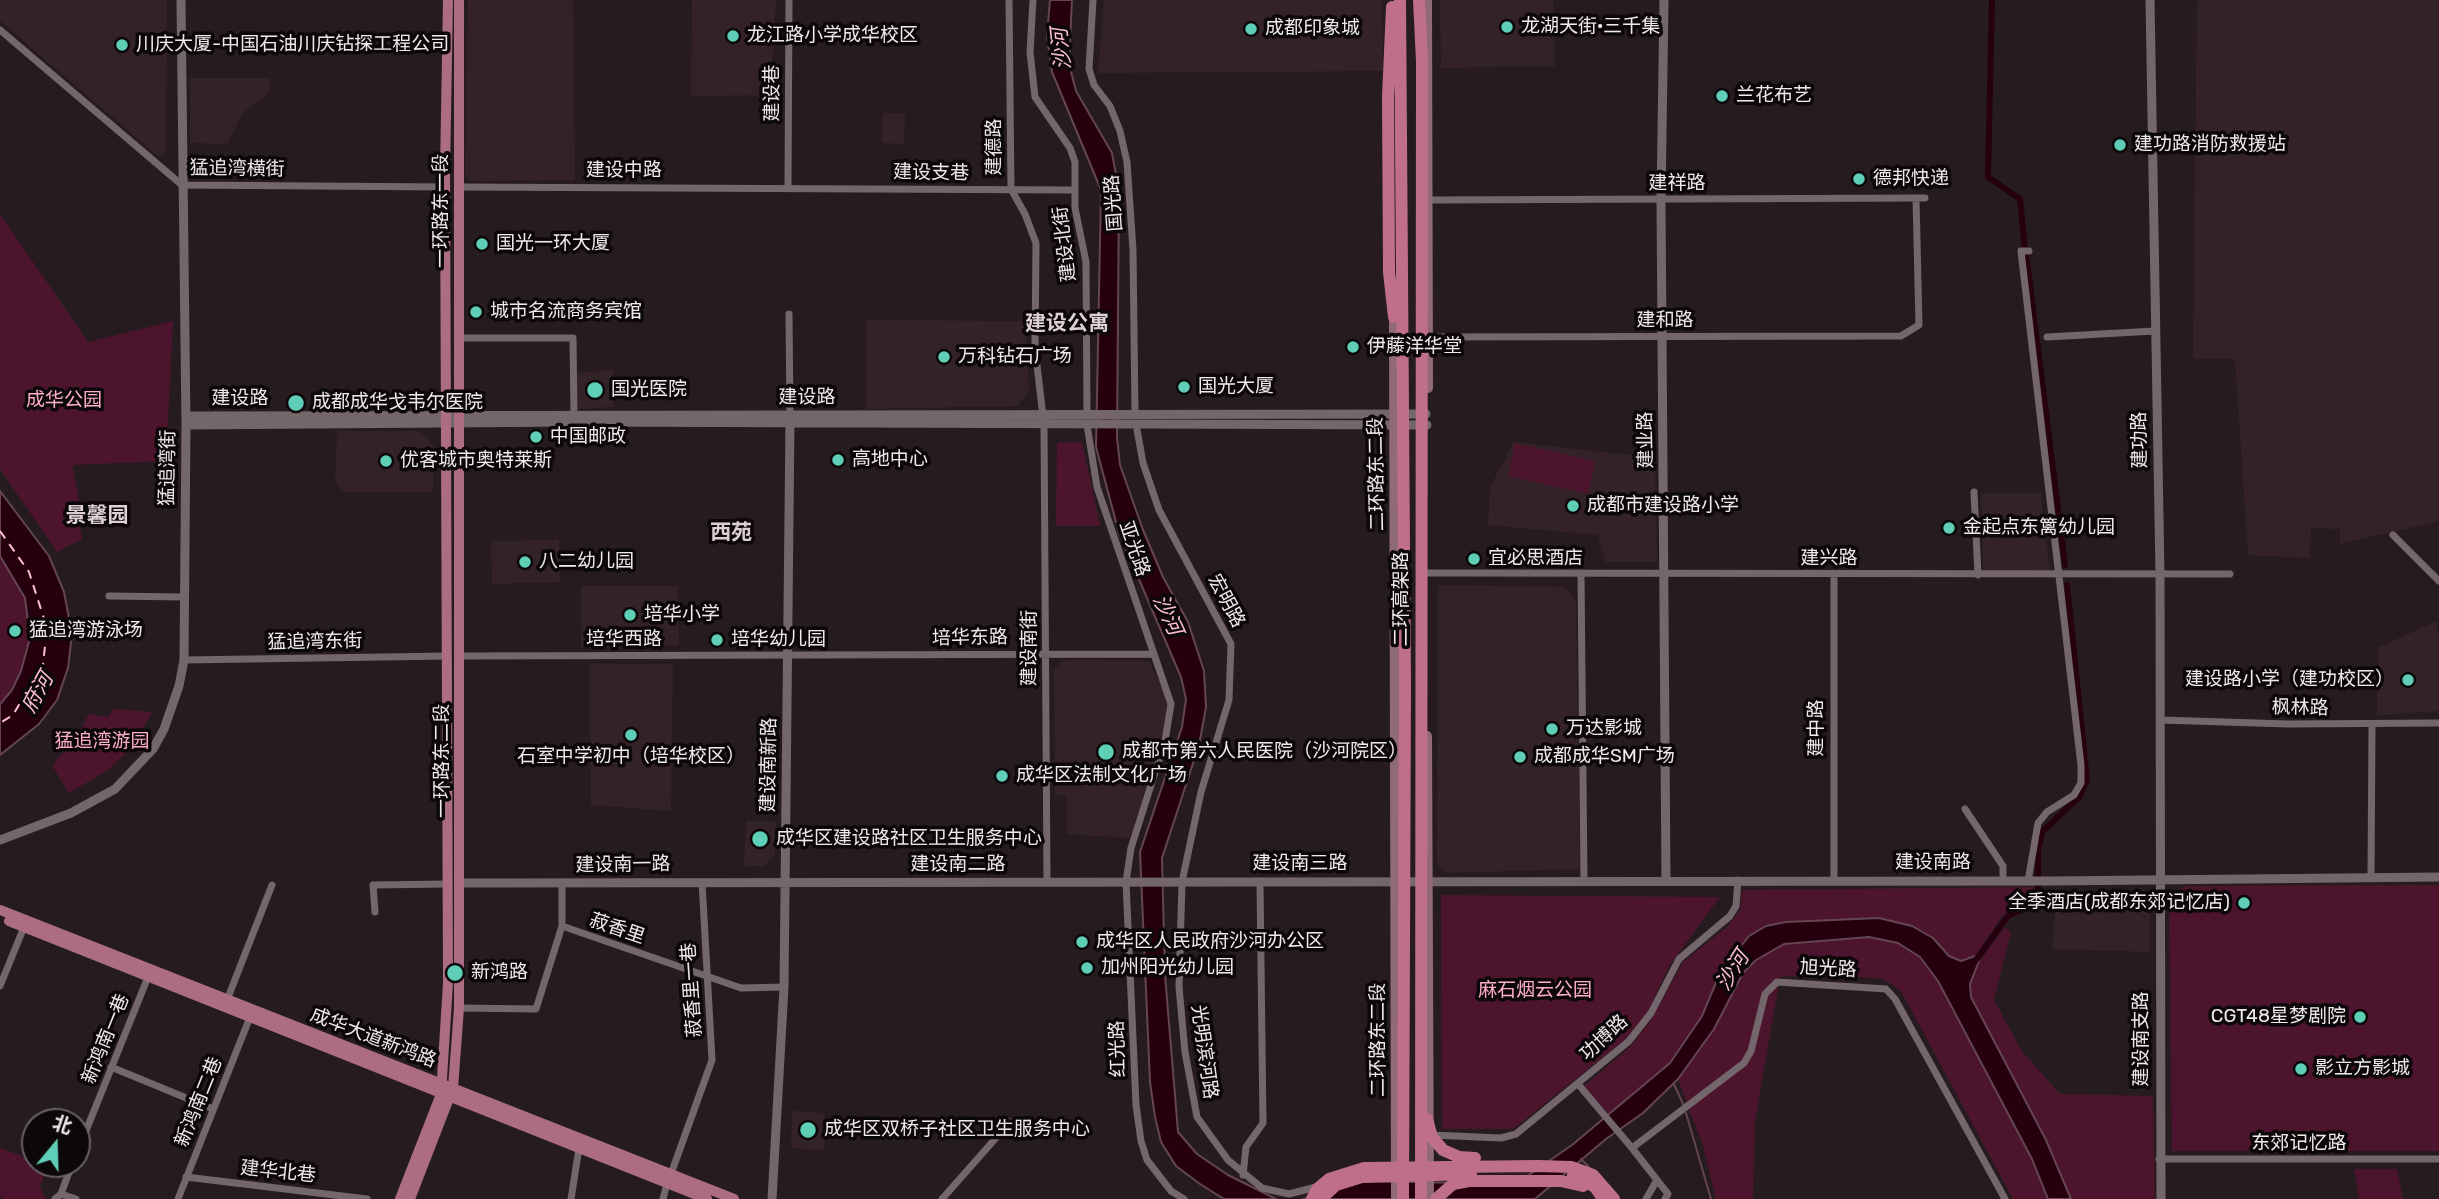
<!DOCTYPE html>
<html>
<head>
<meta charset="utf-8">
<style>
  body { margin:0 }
  #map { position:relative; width:2439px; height:1199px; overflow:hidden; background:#261c1f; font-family:Rubik,"Noto Sans SC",sans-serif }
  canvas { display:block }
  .north { position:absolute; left:21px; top:1108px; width:70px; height:70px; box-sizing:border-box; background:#0c0809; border:2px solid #676263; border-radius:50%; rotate:19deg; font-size:19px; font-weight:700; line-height:28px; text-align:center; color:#f0e9eb }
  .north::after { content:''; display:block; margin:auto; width:24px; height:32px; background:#5eceb7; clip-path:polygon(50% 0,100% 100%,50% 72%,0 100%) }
</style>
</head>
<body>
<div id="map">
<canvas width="2439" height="1199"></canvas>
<div class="north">北</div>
</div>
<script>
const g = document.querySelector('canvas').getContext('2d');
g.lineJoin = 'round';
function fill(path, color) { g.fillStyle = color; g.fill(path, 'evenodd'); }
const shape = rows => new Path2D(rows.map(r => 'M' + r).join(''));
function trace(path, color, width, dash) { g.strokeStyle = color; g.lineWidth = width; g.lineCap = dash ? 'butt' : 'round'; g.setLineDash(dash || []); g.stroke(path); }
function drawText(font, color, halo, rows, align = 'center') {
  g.font = font + ' Rubik,"Noto Sans SC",sans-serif'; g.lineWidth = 7; g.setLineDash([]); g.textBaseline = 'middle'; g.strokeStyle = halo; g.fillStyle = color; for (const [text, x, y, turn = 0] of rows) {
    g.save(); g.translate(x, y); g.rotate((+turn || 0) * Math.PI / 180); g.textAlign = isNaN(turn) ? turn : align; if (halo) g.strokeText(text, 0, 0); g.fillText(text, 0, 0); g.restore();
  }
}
fill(shape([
  [0,0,167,0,166,153,159,157,0,21],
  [468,0,573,0,575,180,469,181,465,176],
  [692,0,776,0,772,67,774,95,691,96],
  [1104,0,1382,0,1383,71,1098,73],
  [1440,0,1553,0,1555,66,1441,68],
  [2197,0,2439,0,2439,521,2340,544,2340,529,2311,528,2310,558,2248,555,2235,359,2193,358],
  [190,78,270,78,269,93,242,114,227,144,190,143],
  [883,113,905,113,904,144,882,143],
  [866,320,1025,321,1029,390,1018,406,866,409],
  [613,370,613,407,577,409,577,373],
  [337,431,420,431,433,445,433,492,347,492,339,488,335,481],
  [1514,442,1655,458,1657,562,1605,562,1598,535,1488,525,1490,487],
  [1981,493,2041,493,2050,572,1983,570],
  [559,540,560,582,492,584,491,541],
  [1438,585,1565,587,1576,600,1580,869,1448,873,1437,864],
  [581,586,678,586,679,645,581,646],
  [2436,621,2439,635,2439,711,2377,715,2378,648],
  [1074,660,1149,661,1165,695,1168,706,1161,741,1130,838,1067,834,1067,795,1055,795,1054,670,1061,662],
  [589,664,673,664,671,811,591,805],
  [746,821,776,821,775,856,764,866,744,866],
  [2056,891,2136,891,2150,902,2150,952,2052,949],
  [792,1111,825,1113,824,1150,791,1148]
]), '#332328');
fill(shape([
  [0,214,88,342,173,321,166,461,72,465,81,511,77,513,82,539,57,552,0,469],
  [1082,442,1100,526,1056,526,1057,443],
  [1515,443,1595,461,1588,494,1508,476],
  [0,556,25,598,30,638,21,671,12,690,0,704],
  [114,709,152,712,133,746,108,770,69,793,53,767,56,760,72,745,89,714,108,717],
  [2439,885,2439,1151,2172,1151,2169,900,2185,886],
  [2033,887,2033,896,2027,902,2012,907,2002,916,1973,959,1961,961,1948,956,1933,938,1805,920,1720,973,1702,1016,1670,1063,1609,1114,1584,1086,1630,1047,1651,1020,1683,962,1728,926,1740,910,1742,890],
  [1441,895,1720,897,1669,966,1647,1014,1627,1038,1513,1129,1442,1129],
  [2005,927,2011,932,1994,1000,2021,1050,2060,1094,2153,1096,2155,1199,2071,1199,2046,1140,1971,997,1970,985,1976,966],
  [1869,937,1898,943,1920,957,1938,981,2032,1159,2048,1199,2013,1199,1901,991,1884,979,1826,974,1780,977,1755,1121,1753,1199,1716,1199,1703,1146,1678,1079,1714,1029,1743,973,1756,960,1784,944],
  [0,1148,35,1161,35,1164,48,1166,40,1187,46,1199,4,1199,0,1195],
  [2354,1169,2397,1169,2403,1199,2359,1199]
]), '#4d152d');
const water = shape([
  [1050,0,1072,0,1069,64,1076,91,1112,153,1119,191,1117,438,1120,465,1143,530,1163,577,1188,622,1204,671,1206,707,1199,745,1162,858,1165,975,1178,1132,1197,1154,1228,1175,1276,1199,1224,1199,1200,1184,1176,1166,1161,1142,1155,1117,1150,1082,1140,852,1182,727,1186,699,1181,677,1119,533,1096,447,1101,190,1052,72,1047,35,1050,0],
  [0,491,49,556,64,592,72,634,68,668,57,700,39,724,0,755,0,704,12,690,21,671,30,638,25,598,0,556,0,491],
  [1879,918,1912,926,1933,938,1949,956,1961,961,1975,956,1979,961,1970,984,1971,997,2046,1140,2071,1199,2048,1199,2032,1159,1938,981,1920,957,1898,943,1869,937,1784,944,1756,960,1743,973,1714,1029,1678,1079,1643,1113,1606,1139,1535,1199,1303,1199,1361,1181,1516,1184,1572,1145,1670,1063,1702,1016,1720,973,1749,936,1766,926,1786,922,1879,918]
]);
fill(water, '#26000f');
trace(water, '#634651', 2);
trace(shape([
  [1674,1084,1683,1104],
  [1686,1113,1711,1199],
  [1581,1159,1589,1167]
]), '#634651', 2);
trace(shape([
  [1992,0,1988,177,2020,199,2025,249],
  [2026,254,2065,565],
  [1973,964,2008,916,2038,901,2038,849,2043,831,2079,797,2087,780,2067,585]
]), '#26000f', 6);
trace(shape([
  [0,531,29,572,47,628,43,664,13,715,0,723]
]), '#fdbfd3', 2, [9, 7]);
trace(shape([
  [1009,0,1011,189,1025,214,1036,243,1035,348,1044,425,1047,882],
  [1033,0,1030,52,1035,97,1070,148,1075,162,1075,208,1086,262,1087,413],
  [1093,0,1089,69,1094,85,1110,106,1120,131,1127,162,1133,250,1135,413],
  [0,30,182,185,445,187],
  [459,187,1074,190],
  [788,187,789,0],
  [1430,200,1925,198],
  [789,314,790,416],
  [1428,337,1901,336,1919,325,1916,198],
  [2047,337,2155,331],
  [459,338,573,338,574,416],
  [1136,424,1143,463,1159,510,1231,644,1229,700,1201,792,1182,882,1179,987,1185,1052,1197,1117,1228,1160,1262,1188,1289,1194,1316,1187],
  [1087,425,1097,487,1171,704,1165,741,1131,848,1126,882,1136,1105,1141,1141,1147,1160,1171,1191,1184,1199],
  [1974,492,1978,575],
  [2393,535,2439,581],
  [1427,573,2230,574],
  [1581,573,1584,881],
  [109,596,184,597],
  [459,656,1153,654],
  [184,660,448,656],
  [2160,720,2288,724,2439,723],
  [1965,809,2003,866,2003,881],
  [2371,877,2372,724],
  [1834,881,1834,575],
  [2028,881,2038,823,2047,812,2074,795,2081,783,2081,765,2021,251,2029,251],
  [375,912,373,885,448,884],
  [562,926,741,988,784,987],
  [0,986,24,927],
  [227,1000,272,885],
  [459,1008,536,1009,562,926,562,883],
  [111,1067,213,1109],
  [1578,1084,1632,1148,1744,1063,1751,1051,1765,994,1777,982,1886,989,1895,999,2005,1199],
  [1431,1135,1501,1138,1516,1134,1629,1041,1651,1013,1679,959,1730,916,1736,906,1738,880],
  [1632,1148,1668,1194,1665,1199],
  [77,1153,148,977],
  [2159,1159,2439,1159],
  [671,1174,712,1060,702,882],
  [1243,1175,1246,1147,1263,1123,1260,882],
  [186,1177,367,1199],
  [61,1194,76,1199],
  [55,1199,61,1194,72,1164],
  [178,1199,250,1017],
  [571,1199,579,1148],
  [663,1199,667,1183],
  [942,1199,1010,1122],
  [1646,1199,1657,1180]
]), '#73676b', 7);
trace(shape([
  [1664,0,1661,200,1666,880],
  [2150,0,2160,574,2161,1199],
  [186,416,1426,414],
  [186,425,573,422,1427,425],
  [0,840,71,813,115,789,153,749,164,729,179,686,184,660,186,425,181,0],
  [461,883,2051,881,2439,877],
  [772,1199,784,987,790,421]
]), '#73676b', 9);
trace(shape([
  [1427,0,1428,388],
  [1394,312,1396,1199],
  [1427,736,1429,1199]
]), '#906a77', 10);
trace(shape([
  [0,910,734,1199],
  [9,921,707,1199],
  [400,1199,441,1094,448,983,445,171,448,0],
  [410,1199,453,1088,459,1008,459,0]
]), '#ac6d84', 10);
trace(shape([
  [1400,0,1405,684,1403,1199],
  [1419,0,1422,61,1421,1199],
  [1392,7,1388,97,1389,272,1394,317],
  [1427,1119,1432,1137,1443,1150,1459,1157,1475,1158],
  [1573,1175,1595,1187,1603,1199],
  [1312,1199,1317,1189,1329,1179,1364,1168,1538,1166,1571,1167,1593,1175,1614,1199],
  [1321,1199,1336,1185,1362,1177,1471,1174],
  [1436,1199,1453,1184,1469,1181,1561,1181,1583,1186]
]), '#bf6f8c', 12);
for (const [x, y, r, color] of [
  [1507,27,7,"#5eceb7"],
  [1251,29,7,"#5eceb7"],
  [733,36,7,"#5eceb7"],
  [122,45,7,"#5eceb7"],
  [1722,96,7,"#5eceb7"],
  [2120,145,7,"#5eceb7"],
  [1859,179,7,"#5eceb7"],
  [482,244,7,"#5eceb7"],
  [476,312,7,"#5eceb7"],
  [1353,347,7,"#5eceb7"],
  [944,357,7,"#5eceb7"],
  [1184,387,7,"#5eceb7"],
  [595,390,9,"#5eceb7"],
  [296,403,9,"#5eceb7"],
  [536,437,7,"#5eceb7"],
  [838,460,7,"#5eceb7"],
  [386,461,7,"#5eceb7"],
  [1573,506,7,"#5eceb7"],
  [1949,528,7,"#5eceb7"],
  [1474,559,7,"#5eceb7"],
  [525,562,7,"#5eceb7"],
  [630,615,7,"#5eceb7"],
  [15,631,7,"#5eceb7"],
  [717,640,7,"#5eceb7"],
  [2408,680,7,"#5eceb7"],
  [1552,729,7,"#5eceb7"],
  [631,735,7,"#5eceb7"],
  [1106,752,9,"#5eceb7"],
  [1520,757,7,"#5eceb7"],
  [1002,776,7,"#5eceb7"],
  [760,839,9,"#5eceb7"],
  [2244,903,7,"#5eceb7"],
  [1082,942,7,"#5eceb7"],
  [1087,968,7,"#5eceb7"],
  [455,973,9,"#5eceb7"],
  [2360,1017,7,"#5eceb7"],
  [2301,1069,7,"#5eceb7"],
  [808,1130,9,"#5eceb7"]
]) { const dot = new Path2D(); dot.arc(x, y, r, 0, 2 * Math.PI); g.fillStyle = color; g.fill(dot); trace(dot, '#0c0809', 2.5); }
drawText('19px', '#f0e9eb', '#0c0809', [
  ["龙湖天街·三千集",1521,27],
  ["成都印象城",1265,29],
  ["龙江路小学成华校区",747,36],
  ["川庆大厦-中国石油川庆钻探工程公司",136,45],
  ["兰花布艺",1736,96],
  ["建功路消防救援站",2134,145],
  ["德邦快递",1873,179],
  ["国光一环大厦",496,244],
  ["城市名流商务宾馆",490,312],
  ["伊藤洋华堂",1367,347],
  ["万科钻石广场",958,357],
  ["国光大厦",1198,387],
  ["国光医院",611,390],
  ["成都成华戈韦尔医院",312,403],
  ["中国邮政",550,437],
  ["高地中心",852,460],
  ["优客城市奥特莱斯",400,461],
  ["成都市建设路小学",1587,506],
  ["金起点东篱幼儿园",1963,528],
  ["宜必思酒店",1488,559],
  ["八二幼儿园",539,562],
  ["培华小学",644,615],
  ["猛追湾游泳场",29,631],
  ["培华幼儿园",731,640],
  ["建设路小学（建功校区）",2394,680,"right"],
  ["万达影城",1566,729],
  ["成都市第六人民医院（沙河院区）",1122,752],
  ["石室中学初中（培华校区）",631,757,"center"],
  ["成都成华SM广场",1534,757],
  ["成华区法制文化广场",1016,776],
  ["成华区建设路社区卫生服务中心",776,839],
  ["全季酒店(成都东郊记忆店)",2230,903,"right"],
  ["成华区人民政府沙河办公区",1096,942],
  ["加州阳光幼儿园",1101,968],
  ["新鸿路",471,973],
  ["CGT48星梦剧院",2346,1017,"right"],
  ["影立方影城",2315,1069],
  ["成华区双桥子社区卫生服务中心",824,1130]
], 'left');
drawText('19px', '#f0e9eb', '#0c0809', [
  ["建设巷",773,93,-90],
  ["建德路",995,147,-90],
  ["猛追湾横街",237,169,1],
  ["建设中路",624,171],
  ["建设支巷",931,173,1],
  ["建祥路",1677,184],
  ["国光路",1114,203,-94],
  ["一环路东一段",442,211,-90],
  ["建设北街",1065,244,-97],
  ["建和路",1665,321],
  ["建设路",807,398],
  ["建设路",240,399],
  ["建业路",1646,440,-91],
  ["建功路",2140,440,-91],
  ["猛追湾街",168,468,-89],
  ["二环路东二段",1377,474,-91],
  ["亚光路",1134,549,71],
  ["建兴路",1829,559],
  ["二环高架路",1402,599,-90],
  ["宏明路",1226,601,62],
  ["培华东路",970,638,-1],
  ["培华西路",624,640],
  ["猛追湾东街",315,642,-1],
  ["建设南街",1030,648,-90],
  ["枫林路",2300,708,1],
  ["建中路",1817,728,-90],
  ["一环路东二段",443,761,-90],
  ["建设南新路",769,765,-89],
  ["建设南路",1933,863],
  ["建设南三路",1300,864],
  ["建设南一路",623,865,-1],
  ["建设南二路",958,865],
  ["菽香里",617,929,19],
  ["旭光路",1828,969,3],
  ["菽香里一巷",692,990,-94],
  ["成华大道新鸿路",373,1038,21],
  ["功博路",1604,1038,-43],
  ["新鸿南一巷",106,1039,-68],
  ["建设南支路",2142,1039,-90],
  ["二环路东二段",1379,1040,-90],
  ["红光路",1118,1049,-92],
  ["光明滨河路",1204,1052,82],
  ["新鸿南二巷",199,1102,-68],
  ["东郊记忆路",2299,1144],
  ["建华北巷",278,1172,6]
]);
drawText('19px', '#feaec8', '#0c0809', [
  ["成华公园",64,401],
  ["猛追湾游园",102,742],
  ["麻石烟云公园",1535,991]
]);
drawText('italic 21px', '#fdbfd3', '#0c0809', [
  ["沙河",1062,49,-96],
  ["沙河",1167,615,65],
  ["府河",38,693,-61],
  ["沙河",1733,971,-58]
]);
drawText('bold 21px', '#ddcfd3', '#0c0809', [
  ["建设公寓",1067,324],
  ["景馨园",97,516],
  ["西苑",731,533]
]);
</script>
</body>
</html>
